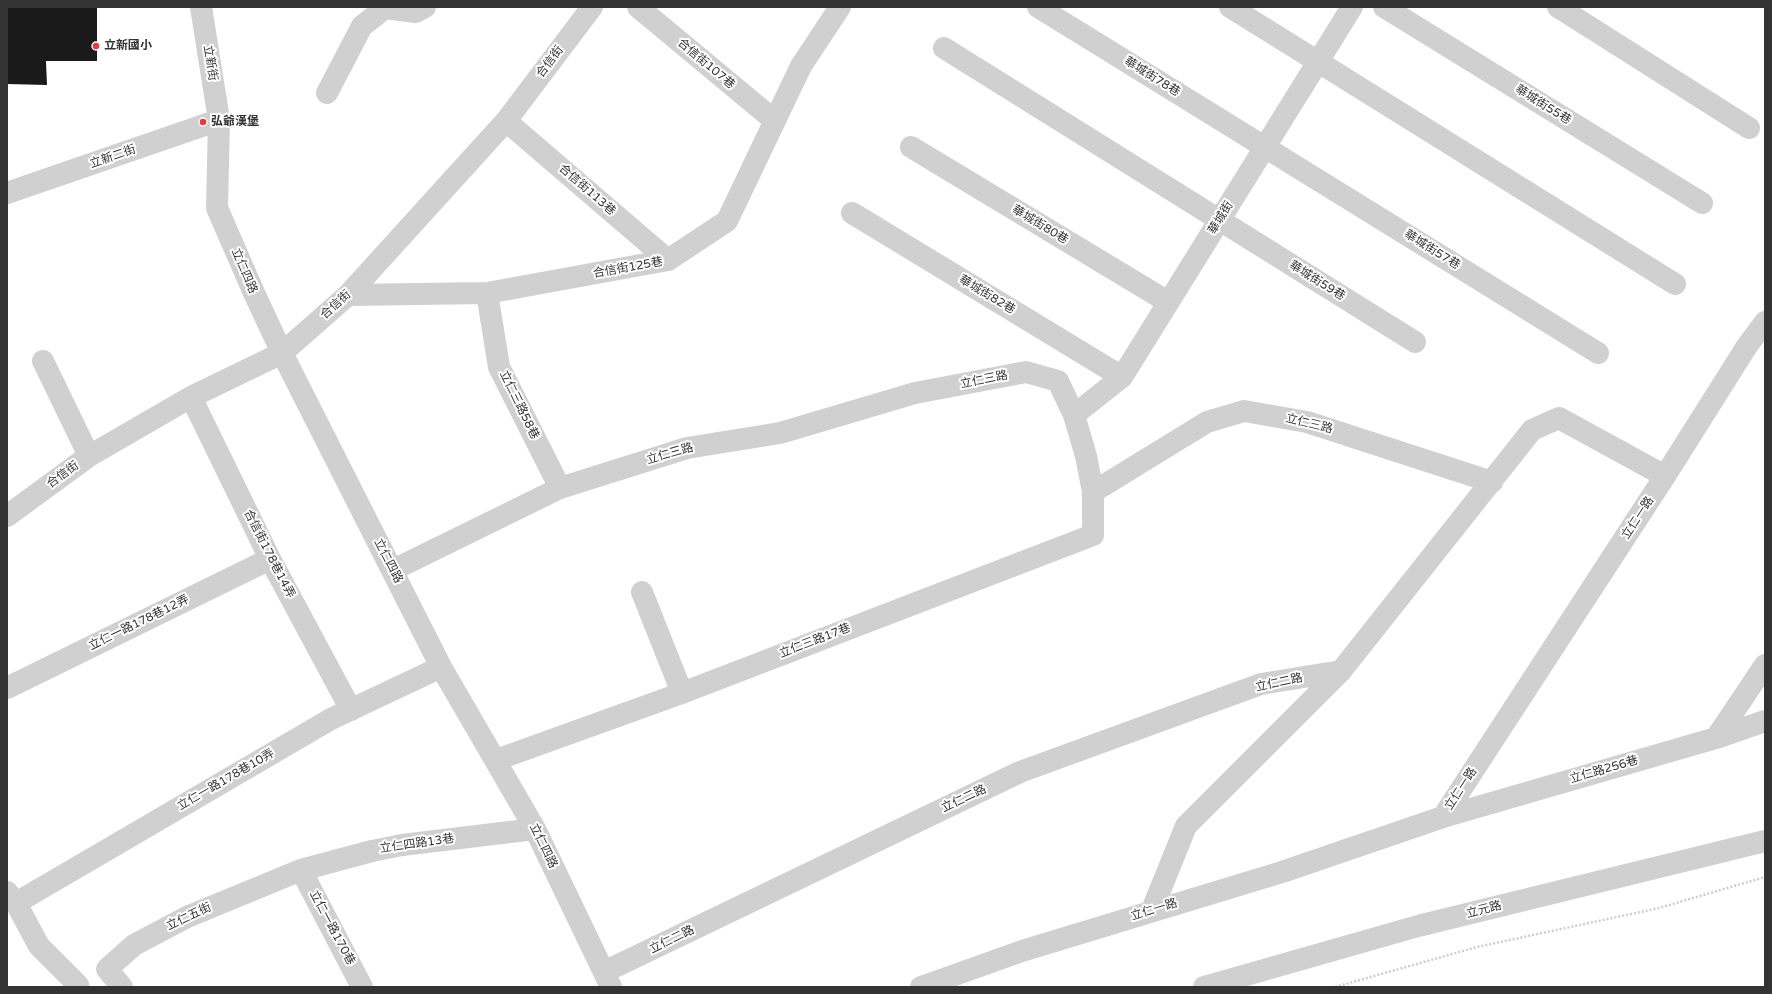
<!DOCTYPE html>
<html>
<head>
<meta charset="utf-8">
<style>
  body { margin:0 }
  #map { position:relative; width:1772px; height:994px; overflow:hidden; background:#fff; font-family:"Varela Round",sans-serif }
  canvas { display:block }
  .frame { position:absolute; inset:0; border:8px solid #333; pointer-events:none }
</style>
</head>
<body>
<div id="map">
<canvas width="1772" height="994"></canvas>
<div class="frame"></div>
</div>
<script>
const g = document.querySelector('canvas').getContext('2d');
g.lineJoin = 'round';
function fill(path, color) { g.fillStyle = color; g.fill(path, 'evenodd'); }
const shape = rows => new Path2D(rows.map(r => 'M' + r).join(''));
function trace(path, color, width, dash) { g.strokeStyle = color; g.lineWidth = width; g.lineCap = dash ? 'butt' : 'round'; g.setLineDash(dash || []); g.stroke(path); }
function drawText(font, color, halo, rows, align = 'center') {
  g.font = font + ' "Varela Round","Noto Sans TC",sans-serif'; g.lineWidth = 4; g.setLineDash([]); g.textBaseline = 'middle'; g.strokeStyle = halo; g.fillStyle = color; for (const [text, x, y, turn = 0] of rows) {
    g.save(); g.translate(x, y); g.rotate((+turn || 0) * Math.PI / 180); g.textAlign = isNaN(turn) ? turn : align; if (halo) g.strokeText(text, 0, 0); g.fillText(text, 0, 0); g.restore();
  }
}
fill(shape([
  [7,7,97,7,97,61,46,61,47,85,7,84]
]), '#1a1a1a');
trace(shape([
  [1335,987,1477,947,1659,908,1765,877]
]), '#cdcdcd', 2.5, [2, 2]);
trace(shape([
  [201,7,219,120,217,208,254,293,282,353,441,667,535,829,611,987],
  [638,7,775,121],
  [1038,7,1598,353],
  [1230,7,1675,284],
  [1384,7,1702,203],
  [1558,7,1749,128],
  [944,48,1415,342],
  [327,93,362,26,385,8,416,12,425,7],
  [506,121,668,260],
  [911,147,1168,302],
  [7,193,219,120],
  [852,213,1122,377],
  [487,293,499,367,560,488],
  [348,295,487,293,668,260,727,221,801,66,840,7],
  [43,361,89,456],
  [191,397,270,559,351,710],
  [1074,415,1122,377,1352,7],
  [7,516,89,456,191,397,282,353,348,295,506,121,592,7],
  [393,570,560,488,687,448,780,433,915,393,1026,372,1058,381,1074,415,1086,456,1093,492,1207,422,1244,411,1307,422,1492,482],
  [642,592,682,693],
  [7,688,270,559],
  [1716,738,1765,665],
  [496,760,682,693,1093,535,1093,492],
  [1443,817,1716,738,1765,721],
  [301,870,362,987],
  [7,892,16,903,39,946,78,985,77,987],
  [16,903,331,719,441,667],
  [1152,910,1186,826,1341,671,1532,430,1559,418,1665,476],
  [604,972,1020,772,1261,684,1341,671],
  [122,987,107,969,134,945,187,917,301,870,372,851,402,845,535,829],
  [921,987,1022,951,1282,872,1443,817,1665,476,1747,346,1765,322],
  [1204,987,1418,926,1765,841]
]), '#d0d0d0', 22);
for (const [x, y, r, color] of [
  [96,46,4,"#e63946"],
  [203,122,4,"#e63946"]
]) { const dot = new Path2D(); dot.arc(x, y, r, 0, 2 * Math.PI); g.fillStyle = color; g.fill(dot); trace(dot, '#fff', 1.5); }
drawText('bold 12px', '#333', '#fff', [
  ["立新國小",104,46],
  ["弘爺漢堡",211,122]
], 'left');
drawText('12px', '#333', '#fff', [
  ["合信街",550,62,-53],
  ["立新街",210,63,81],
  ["合信街107巷",706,64,40],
  ["華城街78巷",1152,77,32],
  ["華城街55巷",1543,105,32],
  ["立新二街",113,157,-19],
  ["合信街113巷",587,190,41],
  ["華城街",1221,218,-58],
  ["華城街80巷",1040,225,31],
  ["華城街57巷",1432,250,32],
  ["合信街125巷",628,268,-10],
  ["立仁四路",244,271,67],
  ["華城街59巷",1317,281,32],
  ["華城街82巷",987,295,31],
  ["合信街",336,305,-42],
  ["立仁三路",984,380,-11],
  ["立仁三路58巷",519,405,64],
  ["立仁三路",1309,424,14],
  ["立仁三路",670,454,-16],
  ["合信街",63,475,-36],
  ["立仁一路",1638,518,-57],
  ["合信街178巷14弄",269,554,63],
  ["立仁四路",388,561,63],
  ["立仁一路178巷12弄",139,623,-26],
  ["立仁三路17巷",815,641,-21],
  ["立仁二路",1279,683,-12],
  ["立仁路256巷",1604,770,-16],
  ["立仁一路178巷10弄",226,780,-30],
  ["立仁一路",1461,789,-57],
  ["立仁二路",964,799,-25],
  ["立仁四路13巷",417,844,-8],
  ["立仁四路",543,846,64],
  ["立仁一路",1154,910,-17],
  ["立元路",1484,910,-14],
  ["立仁五街",189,917,-25],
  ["立仁一路170巷",332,928,62],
  ["立仁二路",672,940,-26]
]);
</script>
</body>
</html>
